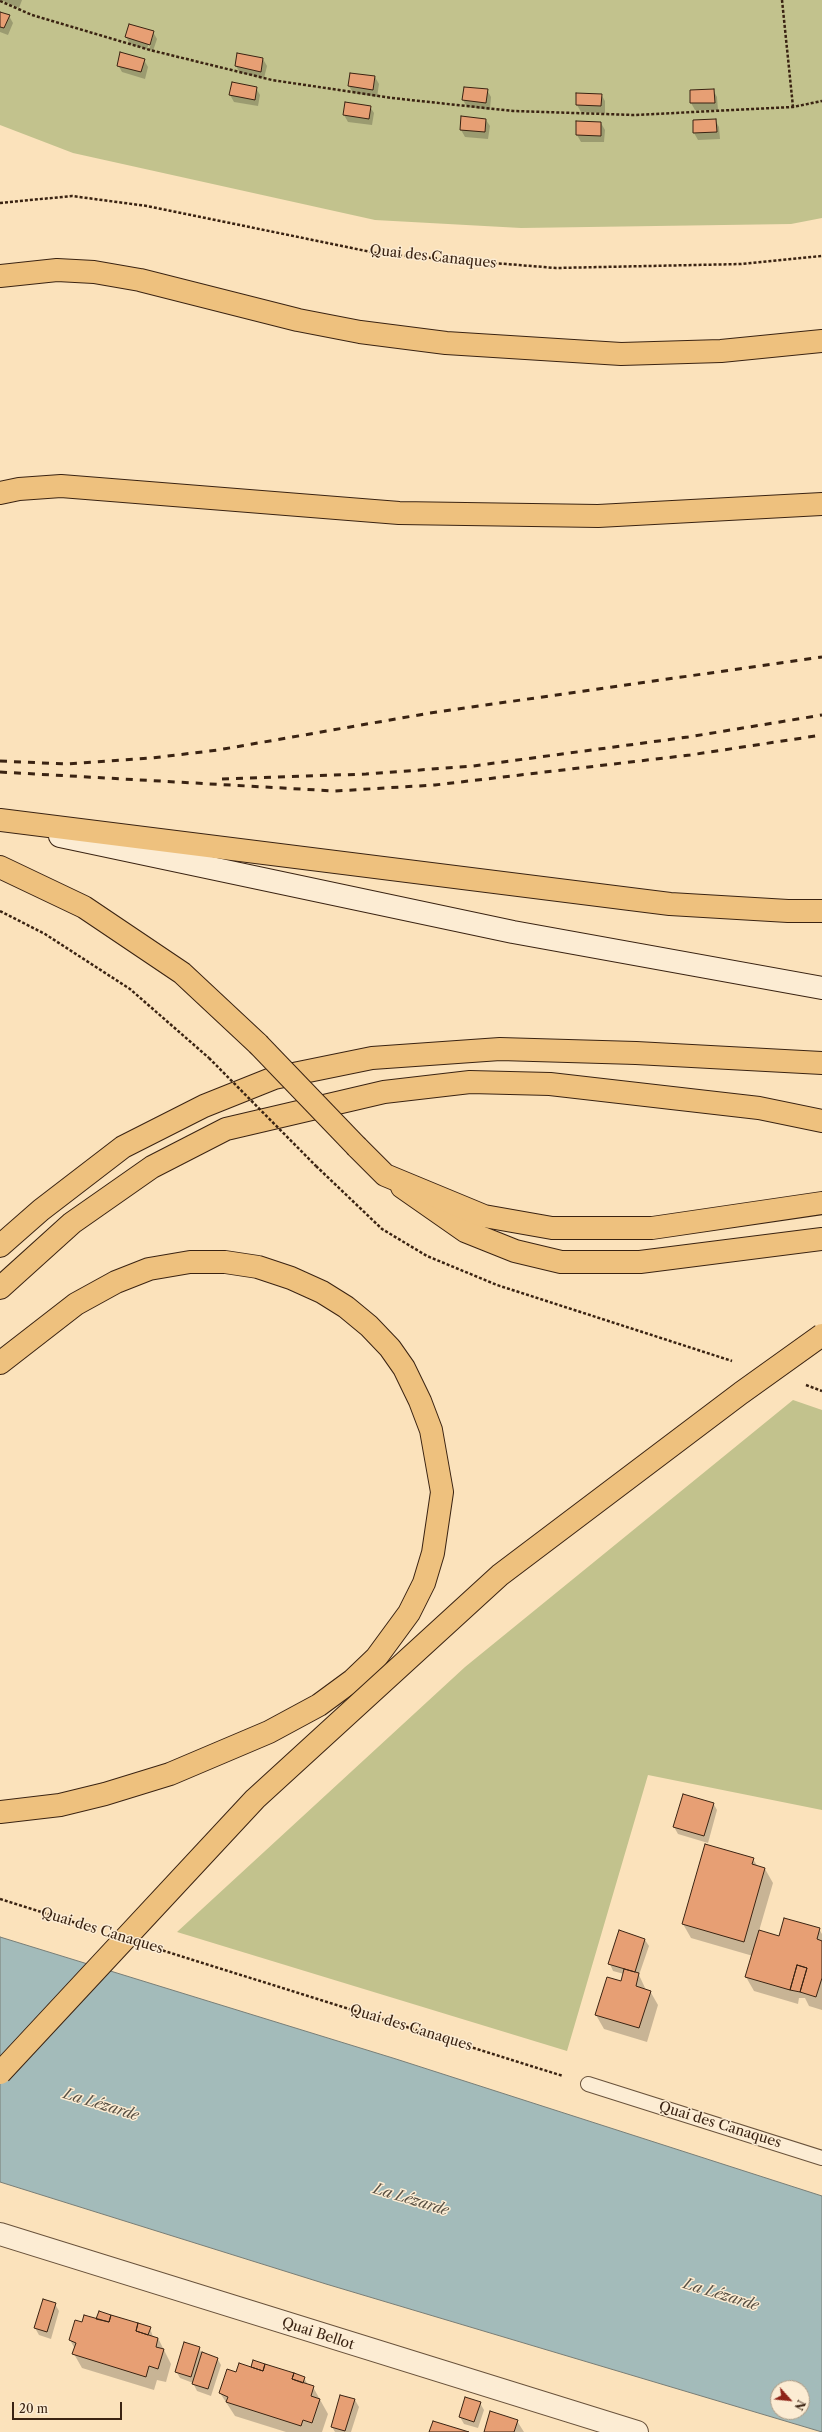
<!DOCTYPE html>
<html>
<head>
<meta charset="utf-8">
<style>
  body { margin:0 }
  #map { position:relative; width:822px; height:2432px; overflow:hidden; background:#fbe2bb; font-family:"Libre Caslon Text",serif }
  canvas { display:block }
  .north { position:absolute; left:770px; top:2380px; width:40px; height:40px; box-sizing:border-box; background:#fcecd3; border:1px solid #ae9c86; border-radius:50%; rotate:117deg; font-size:11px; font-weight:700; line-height:16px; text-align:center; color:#3a2312 }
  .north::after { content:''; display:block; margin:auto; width:14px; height:18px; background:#8f2418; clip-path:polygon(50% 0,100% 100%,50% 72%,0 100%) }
  .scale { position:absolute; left:12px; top:2402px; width:110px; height:18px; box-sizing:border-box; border:2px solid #3a2312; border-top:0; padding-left:5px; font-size:12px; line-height:14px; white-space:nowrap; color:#3a2312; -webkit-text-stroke:3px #fcecd3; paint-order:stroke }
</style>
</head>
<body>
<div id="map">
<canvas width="822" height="2432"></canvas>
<div class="north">N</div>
<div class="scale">20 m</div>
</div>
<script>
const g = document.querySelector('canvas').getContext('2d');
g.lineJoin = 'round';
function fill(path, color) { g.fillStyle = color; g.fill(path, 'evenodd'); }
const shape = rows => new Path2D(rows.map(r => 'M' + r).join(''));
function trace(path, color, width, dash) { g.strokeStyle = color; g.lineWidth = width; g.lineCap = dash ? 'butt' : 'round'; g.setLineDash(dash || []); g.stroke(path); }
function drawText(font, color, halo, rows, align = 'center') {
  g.font = font + ' "Libre Caslon Text",serif'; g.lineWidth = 3; g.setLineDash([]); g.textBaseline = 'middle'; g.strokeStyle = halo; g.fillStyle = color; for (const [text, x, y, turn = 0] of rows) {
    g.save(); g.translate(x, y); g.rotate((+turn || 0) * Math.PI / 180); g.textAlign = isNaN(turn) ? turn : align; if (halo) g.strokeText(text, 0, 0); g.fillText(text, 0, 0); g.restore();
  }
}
fill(shape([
  [0,0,822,0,822,218,791,224,521,228,375,220,73,153,0,125],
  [793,1400,822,1410,822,1810,648,1775,567,2051,177,1932,465,1667]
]), '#c2c28d');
const water = shape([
  [0,1937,396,2059,822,2196,822,2432,326,2284,0,2182,0,1937],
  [778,2388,802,2388,802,2412,778,2412,778,2388]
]);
fill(water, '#a3bbba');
trace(water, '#797e77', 1);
fill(shape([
  [1,0,22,0,19,8],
  [0,13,9,16,13,23,8,35,0,32],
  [153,32,157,39,153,51,130,44,126,37],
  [151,36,153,36,149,50,147,49],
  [263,59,267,66,264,78,240,73,236,66],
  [144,60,148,67,145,79,122,72,118,65],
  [351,74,375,77,379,84,377,97,353,93,349,86],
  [256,88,260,95,258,106,234,102,230,95],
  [487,90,491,97,490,110,467,107,463,100],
  [713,90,717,97,718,110,695,110,691,103],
  [577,94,601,94,605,101,605,113,581,112,577,105],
  [370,107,374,113,372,125,348,122,344,115],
  [486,120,490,126,488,139,465,137,461,130],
  [715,120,719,127,720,139,698,140,694,133,694,121],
  [601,123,605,130,604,142,581,142,577,135],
  [713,1803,717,1810,708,1843,678,1834,674,1827],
  [753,1859,758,1867,765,1869,773,1883,759,1931,779,1937,819,1929,822,1934,822,2010,809,2006,805,1998,799,1998,798,2004,754,1991,746,1977,753,1956,691,1938,683,1924],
  [645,1940,649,1946,639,1975,646,1990,650,1991,658,2005,647,2042,604,2029,596,2015,622,1982,624,1974,613,1971,610,1964],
  [55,2304,59,2311,51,2339,39,2335,35,2328],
  [97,2320,150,2328,153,2337,158,2338,171,2364,166,2382,157,2380,154,2390,82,2368,74,2354,75,2349,70,2340,83,2323],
  [199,2348,202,2354,217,2358,221,2365,211,2396,197,2391,193,2383,180,2378,176,2371],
  [251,2368,304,2378,308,2385,313,2387,328,2414,322,2432,286,2432,235,2416,220,2393,237,2373],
  [341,2396,355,2400,359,2407,351,2432,335,2432,332,2427],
  [480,2403,484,2410,478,2428,464,2424,460,2417],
  [517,2421,524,2432,485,2432]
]), '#0003');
const building = shape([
  [0,12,10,15,4,28,0,27,0,12],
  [129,24,154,31,150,45,125,37,129,24],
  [120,52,145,59,141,72,117,66,120,52],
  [237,53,263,58,261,72,235,66,237,53],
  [350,73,375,76,373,90,348,86,350,73],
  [232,82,257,87,255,100,229,95,232,82],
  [464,87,488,89,486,103,462,100,464,87],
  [714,89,715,103,690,103,690,90,714,89],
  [576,93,602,94,601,106,576,105,576,93],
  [345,102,371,106,369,119,343,115,345,102],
  [461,116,486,119,485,132,460,130,461,116],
  [716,119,717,132,693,133,693,120,716,119],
  [576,121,601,122,601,136,576,135,576,121],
  [683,1794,714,1803,704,1836,673,1827,683,1794],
  [705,1844,754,1858,752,1864,765,1868,744,1942,682,1924,705,1844],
  [784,1918,820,1928,817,1939,822,1941,822,1978,816,1997,800,1992,807,1968,797,1965,790,1990,745,1977,759,1930,779,1936,784,1918],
  [619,1930,645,1939,635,1972,608,1964,619,1930],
  [797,1965,807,1968,800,1992,790,1990,797,1965],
  [624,1969,639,1973,636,1986,651,1991,639,2028,595,2015,607,1977,621,1981,624,1969],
  [43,2299,56,2303,47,2332,34,2328,43,2299],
  [99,2311,111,2315,109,2322,96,2319,99,2311],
  [84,2315,109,2322,111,2315,138,2323,136,2331,158,2338,156,2347,164,2349,158,2369,149,2366,146,2377,72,2354,76,2343,69,2340,75,2320,82,2322,84,2315],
  [138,2323,151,2327,148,2335,136,2331,138,2323],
  [184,2342,200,2347,191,2377,175,2372,184,2342],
  [202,2352,218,2358,208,2389,192,2384,202,2352],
  [253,2360,265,2364,263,2371,251,2367,253,2360],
  [239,2363,263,2371,265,2364,294,2373,292,2379,314,2386,311,2396,320,2399,312,2423,303,2420,301,2426,226,2402,228,2397,219,2393,227,2369,236,2372,239,2363],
  [294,2373,305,2377,303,2383,292,2379,294,2373],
  [340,2395,355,2399,345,2431,331,2427,340,2395],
  [465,2397,481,2402,474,2422,459,2417,465,2397],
  [490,2411,518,2420,514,2432,484,2432,490,2411],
  [433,2421,469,2432,429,2432,433,2421]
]);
fill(building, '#e79f74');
trace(building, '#3a2312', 1);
const service = shape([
  [588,2084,822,2158]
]);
const minor = shape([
  [0,2234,637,2432]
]);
const secondary = shape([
  [60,836,513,932,822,988]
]);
const primary = shape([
  [0,820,670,904,788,911,822,911],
  [402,1187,465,1231,515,1251,561,1262,640,1262,822,1239]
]);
const trunk = shape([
  [0,276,57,270,94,272,140,280,298,320,360,332,446,343,621,354,721,351,822,341],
  [0,867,84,907,182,973,258,1044],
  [357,1147,385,1175,484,1216,552,1228,652,1228,822,1203],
  [0,1288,72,1223,152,1167,226,1129,384,1092,470,1082,550,1084,759,1108,822,1121],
  [0,1363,76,1304,116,1282,149,1269,190,1262,225,1262,258,1267,291,1278,322,1292,346,1307,369,1326,390,1348,404,1368,420,1401,431,1430,442,1492,433,1553,424,1583,409,1613,376,1658,353,1680,319,1705,269,1732,170,1774,105,1794,60,1805,0,1812]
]);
const motorway = shape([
  [0,493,19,489,61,486,399,513,598,516,822,504],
  [0,1246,41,1210,123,1147,204,1106,274,1078,372,1058,500,1049,636,1053,822,1063]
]);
trace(service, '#6a533c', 16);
trace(minor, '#6a533c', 24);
trace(secondary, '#3a2312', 24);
trace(primary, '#3a2312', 24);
trace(trunk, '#3a2312', 24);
trace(motorway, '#3a2312', 24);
trace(shape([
  [782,0,793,107],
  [0,1,32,15,150,50,272,80,392,98,513,111,634,115,793,107,822,101],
  [0,203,72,196,147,206,381,254,556,268,741,264,822,256],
  [0,911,45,934,130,989,209,1058],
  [316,1166,382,1229,427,1256,497,1285,732,1361],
  [806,1385,822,1391],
  [0,1899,92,1928],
  [158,1949,563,2076]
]), '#3a2312', 2.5, [3, 2]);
trace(service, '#fcecd3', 14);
trace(minor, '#fcecd3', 22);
trace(secondary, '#fcecd3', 22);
trace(primary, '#eec17e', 22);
trace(trunk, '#eec17e', 22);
trace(motorway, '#eec17e', 22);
trace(shape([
  [0,761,66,764,152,758,218,750,430,713,822,657],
  [0,772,335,791,435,785,690,755,822,735],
  [222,779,366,774,473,766,688,737,822,715]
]), '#3a2312', 3, [7, 7]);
const primaryBridge = shape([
  [0,2073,255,1799,500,1575,741,1393,822,1335]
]);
const trunkBridge = shape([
  [258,1044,357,1147]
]);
trace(primaryBridge, '#3a2312', 24, []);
trace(trunkBridge, '#3a2312', 24, []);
trace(shape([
  [209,1058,316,1166]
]), '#3a2312', 2.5, [3, 2]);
trace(primaryBridge, '#eec17e', 22);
trace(trunkBridge, '#eec17e', 22);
drawText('14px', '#3a2312', '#fcecd3', [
  ["Quai des Canaques",433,257,6],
  ["Quai des Canaques",102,1931,17],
  ["Quai des Canaques",411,2028,17],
  ["Quai des Canaques",720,2125,17],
  ["Quai Bellot",318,2334,18]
]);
drawText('italic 15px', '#5a5144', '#fcecd3', [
  ["La Lézarde",101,2105,17],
  ["La Lézarde",411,2200,17],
  ["La Lézarde",721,2295,17]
]);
</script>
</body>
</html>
